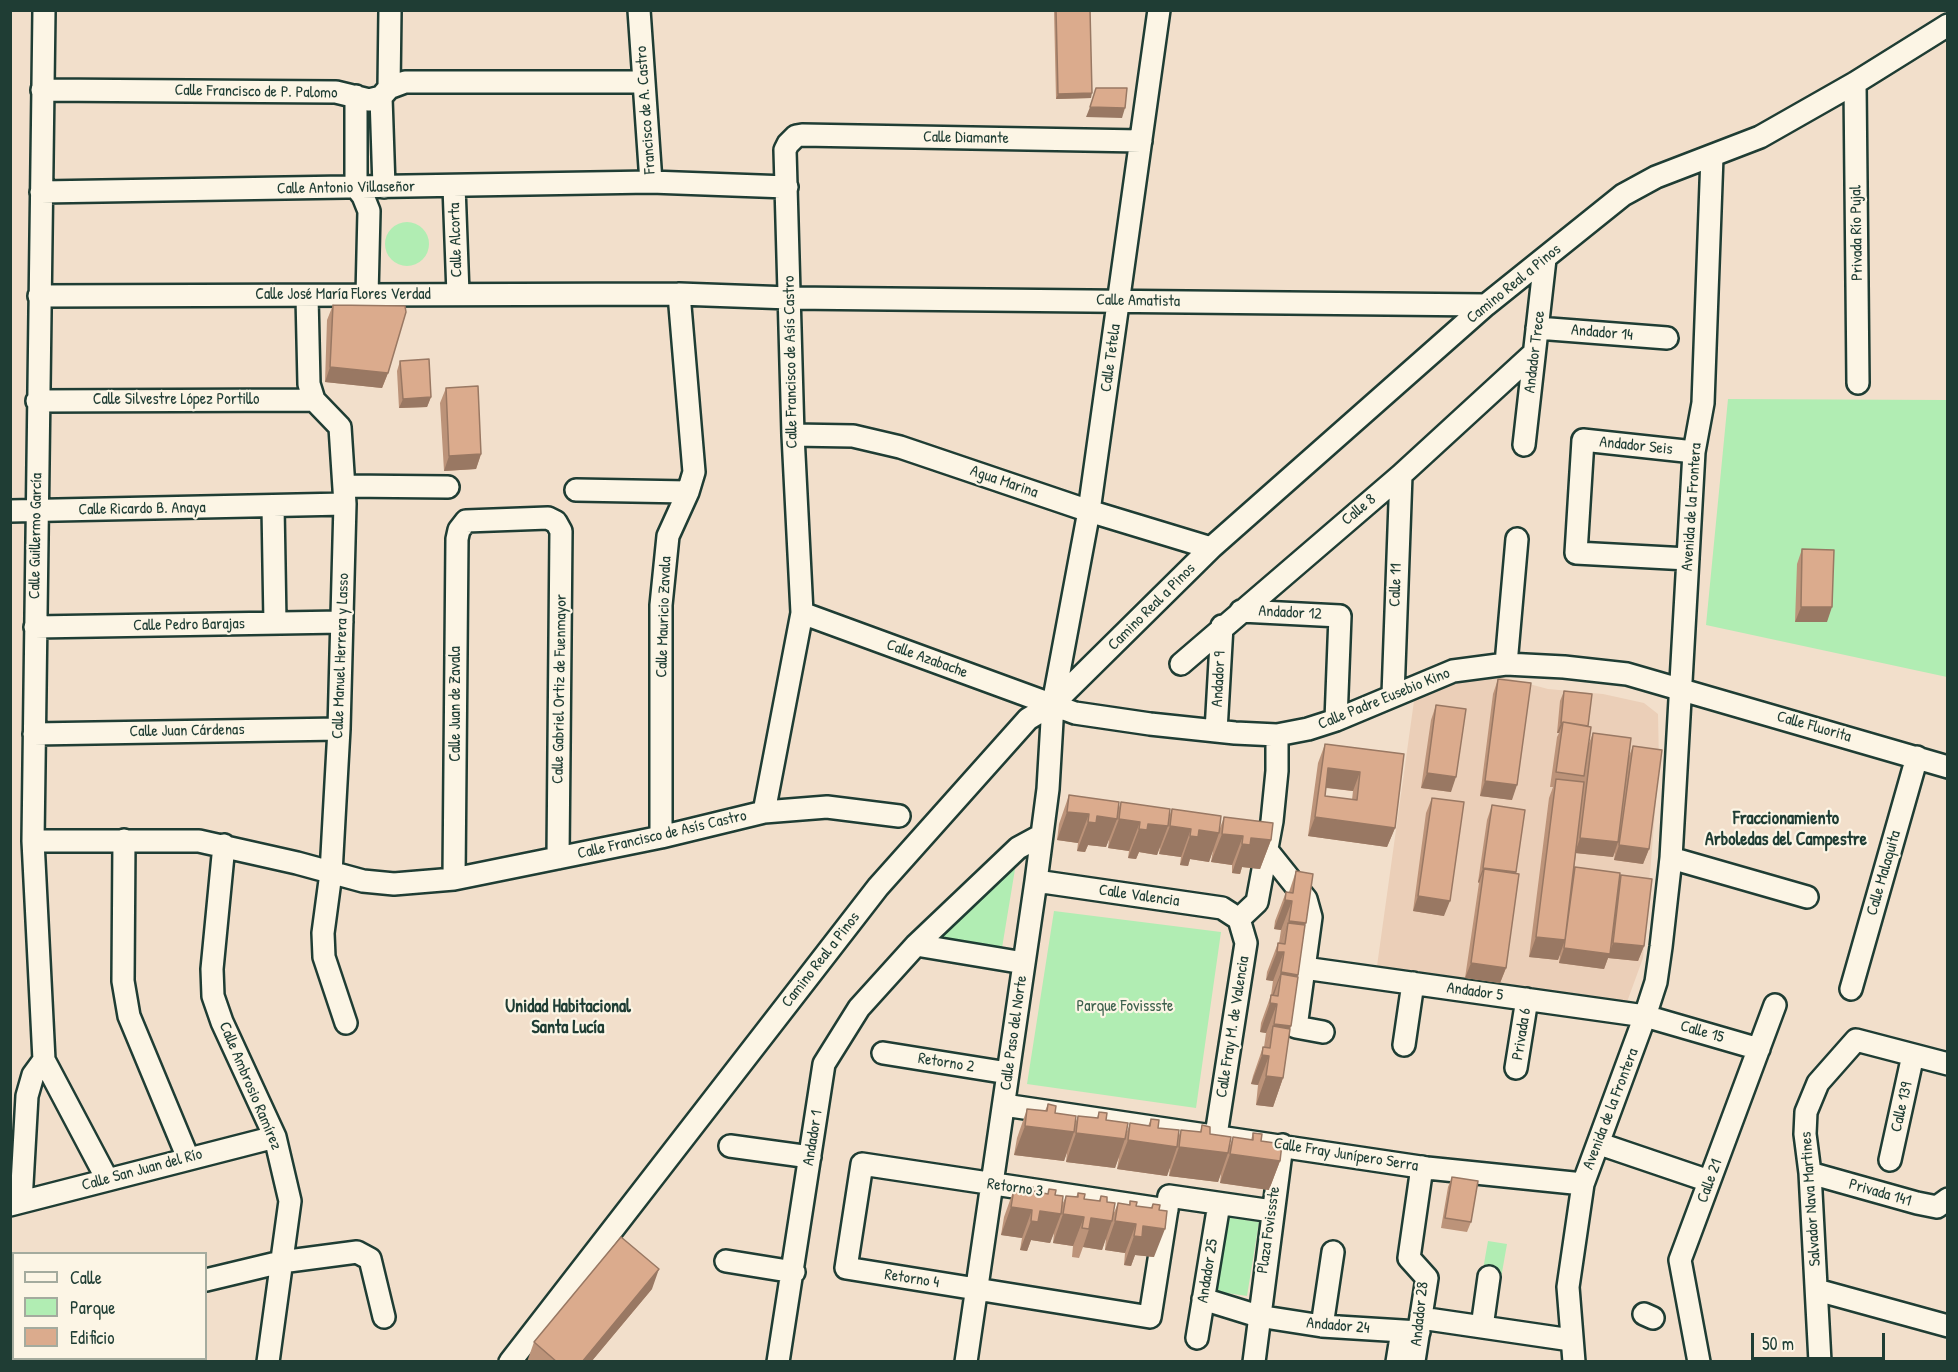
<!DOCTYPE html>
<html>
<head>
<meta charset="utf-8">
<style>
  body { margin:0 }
  #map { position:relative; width:1958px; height:1372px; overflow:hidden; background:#f2dfcb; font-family:"Patrick Hand",sans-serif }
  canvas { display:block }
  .frame { position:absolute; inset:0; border:12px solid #1f3d34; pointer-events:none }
  .legend { position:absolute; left:12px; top:1252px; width:195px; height:108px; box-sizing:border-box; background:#fcf5e5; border:2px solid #a4ab9e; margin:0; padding:8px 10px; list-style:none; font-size:18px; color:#1f3d34 }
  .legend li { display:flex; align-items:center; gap:12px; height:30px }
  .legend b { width:30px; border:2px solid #a4ab9e }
  .scale { position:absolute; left:1751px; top:1333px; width:134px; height:27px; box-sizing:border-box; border:3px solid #1f3d34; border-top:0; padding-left:8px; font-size:18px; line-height:21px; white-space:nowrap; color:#1f3d34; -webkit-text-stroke:4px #fcf5e5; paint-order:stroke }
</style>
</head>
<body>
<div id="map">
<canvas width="1958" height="1372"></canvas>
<div class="frame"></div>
<ul class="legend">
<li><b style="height:8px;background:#fcf5e5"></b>Calle</li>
<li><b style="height:16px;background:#b1edb3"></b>Parque</li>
<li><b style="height:16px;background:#dbab8d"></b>Edificio</li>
</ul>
<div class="scale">50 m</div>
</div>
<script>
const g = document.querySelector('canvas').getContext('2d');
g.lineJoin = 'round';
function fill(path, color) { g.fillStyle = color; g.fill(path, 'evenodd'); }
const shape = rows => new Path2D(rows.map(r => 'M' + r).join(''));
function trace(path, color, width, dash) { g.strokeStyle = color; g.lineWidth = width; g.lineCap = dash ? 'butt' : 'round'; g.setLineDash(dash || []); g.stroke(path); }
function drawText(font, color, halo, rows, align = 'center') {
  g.font = font + ' "Patrick Hand",sans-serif'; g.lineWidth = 4.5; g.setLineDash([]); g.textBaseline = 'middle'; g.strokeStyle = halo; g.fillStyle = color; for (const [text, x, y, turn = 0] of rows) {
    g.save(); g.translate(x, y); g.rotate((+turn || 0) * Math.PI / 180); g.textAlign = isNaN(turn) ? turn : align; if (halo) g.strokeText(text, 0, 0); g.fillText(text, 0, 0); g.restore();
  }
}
fill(shape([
  [1484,672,1548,689,1603,694,1644,703,1658,714,1659,764,1643,958,1627,1002,1377,966,1414,701]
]), '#ebcfb8');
fill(shape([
  '385 244a22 22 0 1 1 44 0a22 22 0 1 1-44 0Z',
  [1728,399,1947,400,1947,677,1706,625],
  [1017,857,1001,954,928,941],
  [1054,911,1221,932,1196,1108,1027,1084],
  [1224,1217,1259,1222,1247,1296,1213,1291],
  [1488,1241,1507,1244,1501,1278,1482,1275]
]), '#b1edb3');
const street = shape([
  [44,10,33,841,44,1060,107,1179],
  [639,10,651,182],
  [1855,83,1858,383],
  [389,88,390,10],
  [42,90,336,92,369,100,381,97,389,88,405,82,644,82],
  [381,97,384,187],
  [454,186,458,294],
  [356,187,363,196,369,211,367,296],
  [356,187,356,96],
  [41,192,651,182,787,187],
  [39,296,679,294,790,298,1486,305],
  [307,296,309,384,314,400,340,427,345,504,339,729,331,873,323,933,324,957,346,1023],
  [1537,328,1667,338],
  [37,401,314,400],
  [793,435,853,436,900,447,1089,511,1211,548],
  [1524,445,1545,259],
  [344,486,448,487],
  [576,490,688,492],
  [273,506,275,623],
  [10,511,345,504],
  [1688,559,1576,553,1583,440,1694,452],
  [1241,611,1340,616,1336,720],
  [802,613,1075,713,1150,724,1235,733,1277,735,1308,729,1336,720,1453,671,1506,664,1564,667,1627,674,1948,767],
  [35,627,342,622],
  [1181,664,1401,475,1534,353],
  [1506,664,1517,539],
  [1393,695,1401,475],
  [1216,731,1222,626],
  [34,734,339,729],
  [764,812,802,613,793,435,785,150,788,144,796,136,802,135,1141,141],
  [661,837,661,605,668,536,688,492,694,472,679,294],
  [124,840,123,981,129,1016,188,1158],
  [33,841,199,841,297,863,363,881,394,884,454,879,661,837,764,812,827,807,899,816],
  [224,845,212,969,213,996,222,1022,275,1137,290,1201,268,1362],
  [1266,849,1306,899,1311,917,1296,1027,1323,1032],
  [1671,858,1807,897],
  [454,879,457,539,459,530,466,521,548,518,556,522,561,531,558,858],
  [1036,881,1222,908,1239,919],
  [1239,919,1257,902,1272,821,1277,771,1277,735],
  [916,945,1024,963],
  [1304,968,1645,1016,1759,1049],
  [1851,989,1917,757],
  [1404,1045,1413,983],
  [883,1053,1008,1073],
  [1516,1068,1527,999],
  [1004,1105,1427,1168,1583,1184],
  [1216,1135,1246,943,1239,919],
  [1600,1144,1709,1181],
  [730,1146,810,1157],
  [1890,1160,1913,1055],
  [1810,1173,1917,1203,1937,1207,1948,1199],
  [21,1202,27,1096,33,1075,44,1060],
  [10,1205,275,1137],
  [1167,1210,862,1164,846,1268,1150,1317,1169,1196,1272,1211],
  [726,1261,794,1272],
  [206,1280,281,1262,357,1252,370,1259,384,1317],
  [1817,1290,1948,1326],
  [1203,1299,1258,1316,1322,1326,1419,1332],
  [1644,1314,1653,1318],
  [1421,1318,1571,1340],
  [10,1326,14,1325],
  [1322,1326,1333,1252],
  [1482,1327,1489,1277],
  [1197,1338,1219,1204],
  [1414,1361,1427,1278,1409,1258,1422,1167],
  [510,1362,878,887,1028,719,1053,704,1211,548,1486,305,1623,195,1656,177,1760,137,1855,83,1948,25],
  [778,1362,824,1064,859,1008,916,945,1018,848,1042,835],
  [966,1362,1036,881,1048,789,1053,704,1089,511,1159,10],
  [1254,1362,1282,1145],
  [1397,1362,1402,1331],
  [1574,1362,1568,1287,1583,1184,1645,1016,1656,982,1661,947,1671,858,1694,452,1703,403,1712,156],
  [1699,1362,1680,1260,1775,1005],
  [1820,1362,1810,1173,1805,1134,1806,1112,1818,1083,1856,1040,1948,1064]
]);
trace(street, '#1f3d34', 26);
trace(street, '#fcf5e5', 21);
fill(shape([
  [1054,10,1090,10,1091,98,1056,99],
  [333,305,388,373,382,388,325,382,327,320],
  [400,361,431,397,427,407,399,408,397,371],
  [446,388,481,454,476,469,444,471,440,403],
  [1802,549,1827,622,1795,622,1797,564],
  [1498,679,1512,800,1480,796,1493,694],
  [1564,691,1588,726,1588,746,1593,733,1629,756,1633,746,1649,849,1643,864,1614,860,1615,852,1613,857,1576,853,1574,870,1619,881,1621,875,1644,946,1638,961,1608,958,1604,969,1559,963,1560,954,1558,960,1529,957,1549,798,1553,787,1550,787,1557,737,1559,733,1557,733,1560,701],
  [1436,705,1451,792,1421,788,1431,720],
  [1325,744,1404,754,1395,828,1387,847,1308,836,1318,763],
  [1326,788,1353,791,1352,800,1325,796],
  [1069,795,1118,810,1121,802,1169,817,1172,809,1220,828,1224,817,1271,840,1260,869,1242,867,1240,874,1232,873,1232,865,1211,862,1213,850,1209,862,1190,859,1188,866,1180,865,1181,857,1159,854,1160,846,1157,855,1139,852,1136,859,1128,858,1129,851,1108,848,1109,839,1106,847,1088,845,1085,852,1077,851,1078,843,1057,840,1059,824],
  [1432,798,1444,916,1413,911,1426,813],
  [1492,805,1516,874,1506,968,1500,983,1465,978,1479,883,1478,882,1487,820],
  [1296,871,1305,926,1283,1078,1273,1107,1256,1105,1258,1085,1251,1084,1253,1076,1263,1047,1264,1047,1266,1033,1260,1032,1261,1023,1271,995,1273,981,1266,980,1267,972,1278,943,1279,943,1281,930,1274,929,1275,921,1286,892,1289,892],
  [1048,1104,1055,1113,1075,1124,1078,1116,1097,1118,1099,1112,1106,1120,1126,1134,1130,1123,1148,1126,1151,1119,1158,1128,1178,1138,1181,1130,1200,1132,1202,1125,1210,1134,1230,1145,1233,1137,1251,1140,1253,1133,1280,1161,1269,1190,1220,1183,1221,1173,1218,1182,1169,1176,1170,1167,1167,1176,1117,1169,1119,1157,1115,1168,1066,1162,1067,1152,1064,1161,1014,1155,1017,1138,1027,1109,1045,1111],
  [1452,1177,1471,1222,1467,1232,1441,1228,1448,1187],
  [1027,1186,1033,1191,1048,1194,1049,1189,1055,1195,1062,1205,1066,1196,1076,1197,1078,1193,1084,1199,1099,1201,1101,1196,1107,1202,1113,1215,1118,1203,1129,1205,1130,1201,1136,1206,1151,1208,1153,1204,1154,1257,1135,1255,1131,1266,1124,1265,1125,1253,1105,1250,1106,1238,1102,1250,1083,1247,1079,1258,1072,1257,1073,1246,1053,1243,1054,1233,1050,1243,1031,1240,1027,1251,1020,1250,1022,1238,1001,1235,1004,1217,1014,1189,1025,1190],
  [652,1289,591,1362,527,1362,534,1342]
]), '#bc9379');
fill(shape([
  [1092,93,1091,98,1056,99,1058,94],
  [1090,107,1125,108,1122,118,1086,117],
  [330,367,388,373,382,388,325,382],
  [431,397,427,407,399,408,403,399],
  [481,454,476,469,444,471,449,456],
  [1801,607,1832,607,1827,622,1795,622],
  [1561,723,1563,723,1559,733,1557,733],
  [1328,768,1360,772,1353,791,1321,787],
  [1427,773,1456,777,1451,792,1421,788],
  [1485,781,1517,785,1512,800,1480,796],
  [1067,812,1089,814,1078,843,1057,840],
  [1097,816,1117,819,1106,847,1088,845,1085,852,1077,851,1088,822],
  [1315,817,1395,828,1387,847,1308,836],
  [1119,819,1140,822,1129,851,1108,848],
  [1148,824,1168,826,1157,855,1139,852,1136,859,1128,858,1139,829],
  [1170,826,1191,829,1181,857,1159,854],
  [1199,830,1219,833,1209,862,1190,859,1188,866,1180,865,1190,836],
  [1222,834,1243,836,1232,865,1211,862],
  [1251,838,1271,840,1260,869,1242,867,1240,874,1232,873,1242,844],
  [1580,838,1618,842,1613,857,1575,853],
  [1619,845,1649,849,1643,864,1614,860],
  [1483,868,1516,872,1511,887,1484,869,1479,883,1478,882],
  [1418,896,1450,901,1444,916,1413,911],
  [1285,900,1292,901,1281,930,1274,929],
  [1289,921,1306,923,1295,952,1285,944,1288,923,1278,950],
  [1536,937,1565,940,1558,960,1529,957],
  [1613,943,1644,946,1638,961,1608,958,1604,969,1559,963,1564,948,1609,954],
  [1277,952,1284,952,1273,981,1266,980],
  [1471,963,1506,968,1500,983,1465,978],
  [1281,972,1298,975,1287,1004,1281,974,1272,1001,1270,1001],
  [1270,1003,1277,1004,1266,1033,1260,1032],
  [1274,1024,1291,1026,1281,1055,1270,1048,1273,1026,1263,1053],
  [1262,1055,1269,1056,1258,1085,1251,1084],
  [1266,1076,1283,1078,1273,1107,1256,1105],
  [1025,1126,1074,1132,1064,1161,1014,1155],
  [1076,1133,1125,1139,1115,1168,1066,1162],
  [1128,1140,1177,1147,1167,1176,1117,1169],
  [1179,1147,1228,1153,1218,1182,1169,1176],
  [1230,1154,1280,1161,1269,1190,1220,1183],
  [1011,1207,1032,1210,1022,1238,1001,1235],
  [1040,1211,1061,1214,1050,1243,1031,1240,1027,1251,1020,1250,1031,1221],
  [1063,1214,1084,1217,1073,1246,1053,1243],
  [1091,1218,1112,1221,1102,1250,1083,1247,1089,1229],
  [1115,1221,1136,1224,1125,1253,1105,1250],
  [1143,1226,1165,1229,1154,1257,1135,1255,1131,1266,1124,1265,1134,1236],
  [659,1269,652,1289,591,1362,582,1362]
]), '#997863');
const building = shape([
  [1056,10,1090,10,1092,93,1058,94,1056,10],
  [1096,88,1127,88,1125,108,1090,107,1096,88],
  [333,305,405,306,406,312,388,373,330,367,333,305],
  [429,359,431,397,403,399,400,361,429,359],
  [478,386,481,454,449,456,446,388,478,386],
  [1802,549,1834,550,1832,607,1801,607,1802,549],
  [1498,679,1531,683,1517,785,1485,781,1498,679],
  [1564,691,1592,694,1588,726,1563,722,1563,723,1561,723,1564,691],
  [1436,705,1466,709,1456,777,1427,773,1436,705],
  [1563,722,1591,727,1584,776,1556,772,1563,722],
  [1593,733,1631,738,1618,842,1580,838,1593,733],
  [1325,744,1404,754,1395,828,1315,817,1325,744],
  [1328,768,1360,772,1357,800,1325,796,1328,768],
  [1633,746,1662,750,1649,849,1619,845,1633,746],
  [1556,779,1584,782,1565,940,1536,937,1556,779],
  [1069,795,1119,802,1117,819,1097,816,1096,823,1088,822,1089,814,1067,812,1069,795],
  [1432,798,1464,802,1450,901,1418,896,1432,798],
  [1121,802,1170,809,1168,826,1148,824,1147,830,1139,829,1140,822,1119,819,1121,802],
  [1492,805,1525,810,1516,872,1483,868,1492,805],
  [1172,809,1221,816,1219,833,1199,830,1198,837,1190,836,1191,829,1170,826,1172,809],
  [1224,817,1273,823,1271,840,1251,838,1250,845,1242,844,1243,836,1222,834,1224,817],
  [1575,867,1620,873,1610,954,1564,948,1575,867],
  [1484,869,1519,874,1506,968,1471,963,1484,869],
  [1296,871,1313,874,1306,923,1289,921,1292,901,1285,900,1286,892,1293,893,1296,871],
  [1621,875,1652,879,1644,946,1613,943,1621,875],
  [1288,923,1305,925,1298,975,1281,972,1284,952,1277,952,1278,943,1285,944,1288,923],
  [1281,974,1298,977,1291,1026,1274,1024,1277,1004,1270,1003,1271,995,1278,996,1281,974],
  [1273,1026,1290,1029,1283,1078,1266,1076,1269,1056,1262,1055,1263,1047,1270,1048,1273,1026],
  [1048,1104,1056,1106,1055,1113,1076,1116,1074,1132,1025,1126,1027,1109,1047,1111,1048,1104],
  [1099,1112,1107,1113,1106,1120,1128,1123,1125,1139,1076,1133,1078,1116,1098,1118,1099,1112],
  [1151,1119,1159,1120,1158,1128,1179,1130,1177,1147,1128,1140,1130,1123,1150,1126,1151,1119],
  [1202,1125,1210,1127,1210,1134,1231,1137,1228,1153,1179,1147,1181,1130,1201,1132,1202,1125],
  [1253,1133,1262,1134,1261,1141,1282,1144,1280,1161,1230,1154,1233,1137,1253,1140,1253,1133],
  [1452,1177,1478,1181,1471,1222,1445,1218,1452,1177],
  [1027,1186,1033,1187,1033,1191,1048,1194,1049,1189,1056,1190,1055,1195,1063,1196,1061,1214,1040,1211,1038,1222,1031,1221,1032,1210,1011,1207,1014,1189,1026,1190,1027,1186],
  [1078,1193,1085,1194,1084,1199,1100,1201,1101,1196,1107,1197,1107,1202,1115,1203,1112,1221,1091,1218,1089,1229,1082,1228,1084,1217,1063,1214,1066,1196,1078,1197,1078,1193],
  [1130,1201,1137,1202,1136,1206,1152,1208,1153,1204,1160,1205,1159,1210,1167,1211,1165,1229,1143,1226,1142,1237,1134,1236,1136,1224,1115,1221,1118,1203,1130,1205,1130,1201],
  [621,1237,659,1269,582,1362,557,1362,534,1342,621,1237]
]);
fill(building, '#dbab8d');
trace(building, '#997863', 1.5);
drawText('16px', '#1f3d34', '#fcf5e5', [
  ["Calle Francisco de P. Palomo",256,92,1],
  ["Francisco de A. Castro",646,110,-94],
  ["Calle Diamante",966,138,1],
  ["Calle Antonio Villaseñor",346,188,-1],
  ["Privada Río Pujal",1857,233,-91],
  ["Calle Alcorta",456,240,-92],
  ["Camino Real a Pinos",1514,284,-39],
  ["Calle José María Flores Verdad",343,295],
  ["Calle Amatista",1138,301,1],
  ["Andador 14",1602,333,5],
  ["Andador Trece",1535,352,-83],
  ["Calle Tetela",1111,358,-82],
  ["Calle Francisco de Asís Castro",791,362,-91],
  ["Calle Silvestre López Portillo",176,400],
  ["Andador Seis",1636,446,6],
  ["Agua Marina",1004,482,19],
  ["Avenida de la Frontera",1692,507,-86],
  ["Calle Ricardo B. Anaya",142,509,-1],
  ["Calle 8",1359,510,-40],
  ["Calle Guillermo García",36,536,-89],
  ["Calle 11",1396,585,-88],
  ["Camino Real a Pinos",1152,607,-45],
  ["Andador 12",1290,613,3],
  ["Calle Mauricio Zavala",664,617,-88],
  ["Calle Pedro Barajas",189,625,-1],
  ["Calle Manuel Herrera y Lasso",341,656,-88],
  ["Calle Azabache",927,659,20],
  ["Andador 9",1219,679,-87],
  ["Calle Gabriel Ortiz de Fuenmayor",560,689,-89],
  ["Calle Padre Eusebio Kino",1384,699,-22],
  ["Calle Juan de Zavala",456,704,-90],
  ["Calle Fluorita",1814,727,16],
  ["Calle Juan Cárdenas",187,731,-1],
  ["Calle Francisco de Asís Castro",662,835,-13],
  ["Calle Malaquita",1884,873,-74],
  ["Calle Valencia",1139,896,8],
  ["Camino Real a Pinos",821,960,-52],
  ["Andador 5",1475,992,8],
  ["Calle Fray M. de Valencia",1233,1027,-81],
  ["Calle 15",1702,1032,16],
  ["Calle Paso del Norte",1014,1033,-82],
  ["Privada 6",1522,1034,-81],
  ["Retorno 2",946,1063,9],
  ["Calle Ambrosio Ramírez",250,1086,67],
  ["Calle 139",1902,1107,-77],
  ["Avenida de la Frontera",1611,1109,-69],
  ["Andador 1",813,1138,-81],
  ["Calle Fray Junípero Serra",1346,1155,9],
  ["Calle San Juan del Río",142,1170,-15],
  ["Calle 21",1710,1181,-70],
  ["Retorno 3",1015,1188,8],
  ["Privada 141",1880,1193,16],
  ["Salvador Nava Martines",1811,1199,-94],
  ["Plaza Fovissste",1269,1230,-82],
  ["Andador 25",1208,1271,-81],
  ["Retorno 4",912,1279,9],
  ["Andador 28",1420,1314,-84],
  ["Andador 24",1338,1326,5]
]);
drawText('16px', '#3c604d', '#fcf5e5', [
  ["Parque Fovissste",1125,1007]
]);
drawText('bold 18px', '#1f3d34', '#fcf5e5', [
  ["Fraccionamiento",1786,819],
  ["Arboledas del Campestre",1786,840],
  ["Unidad Habitacional",568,1007],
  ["Santa Lucía",568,1028]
]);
</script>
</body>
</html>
